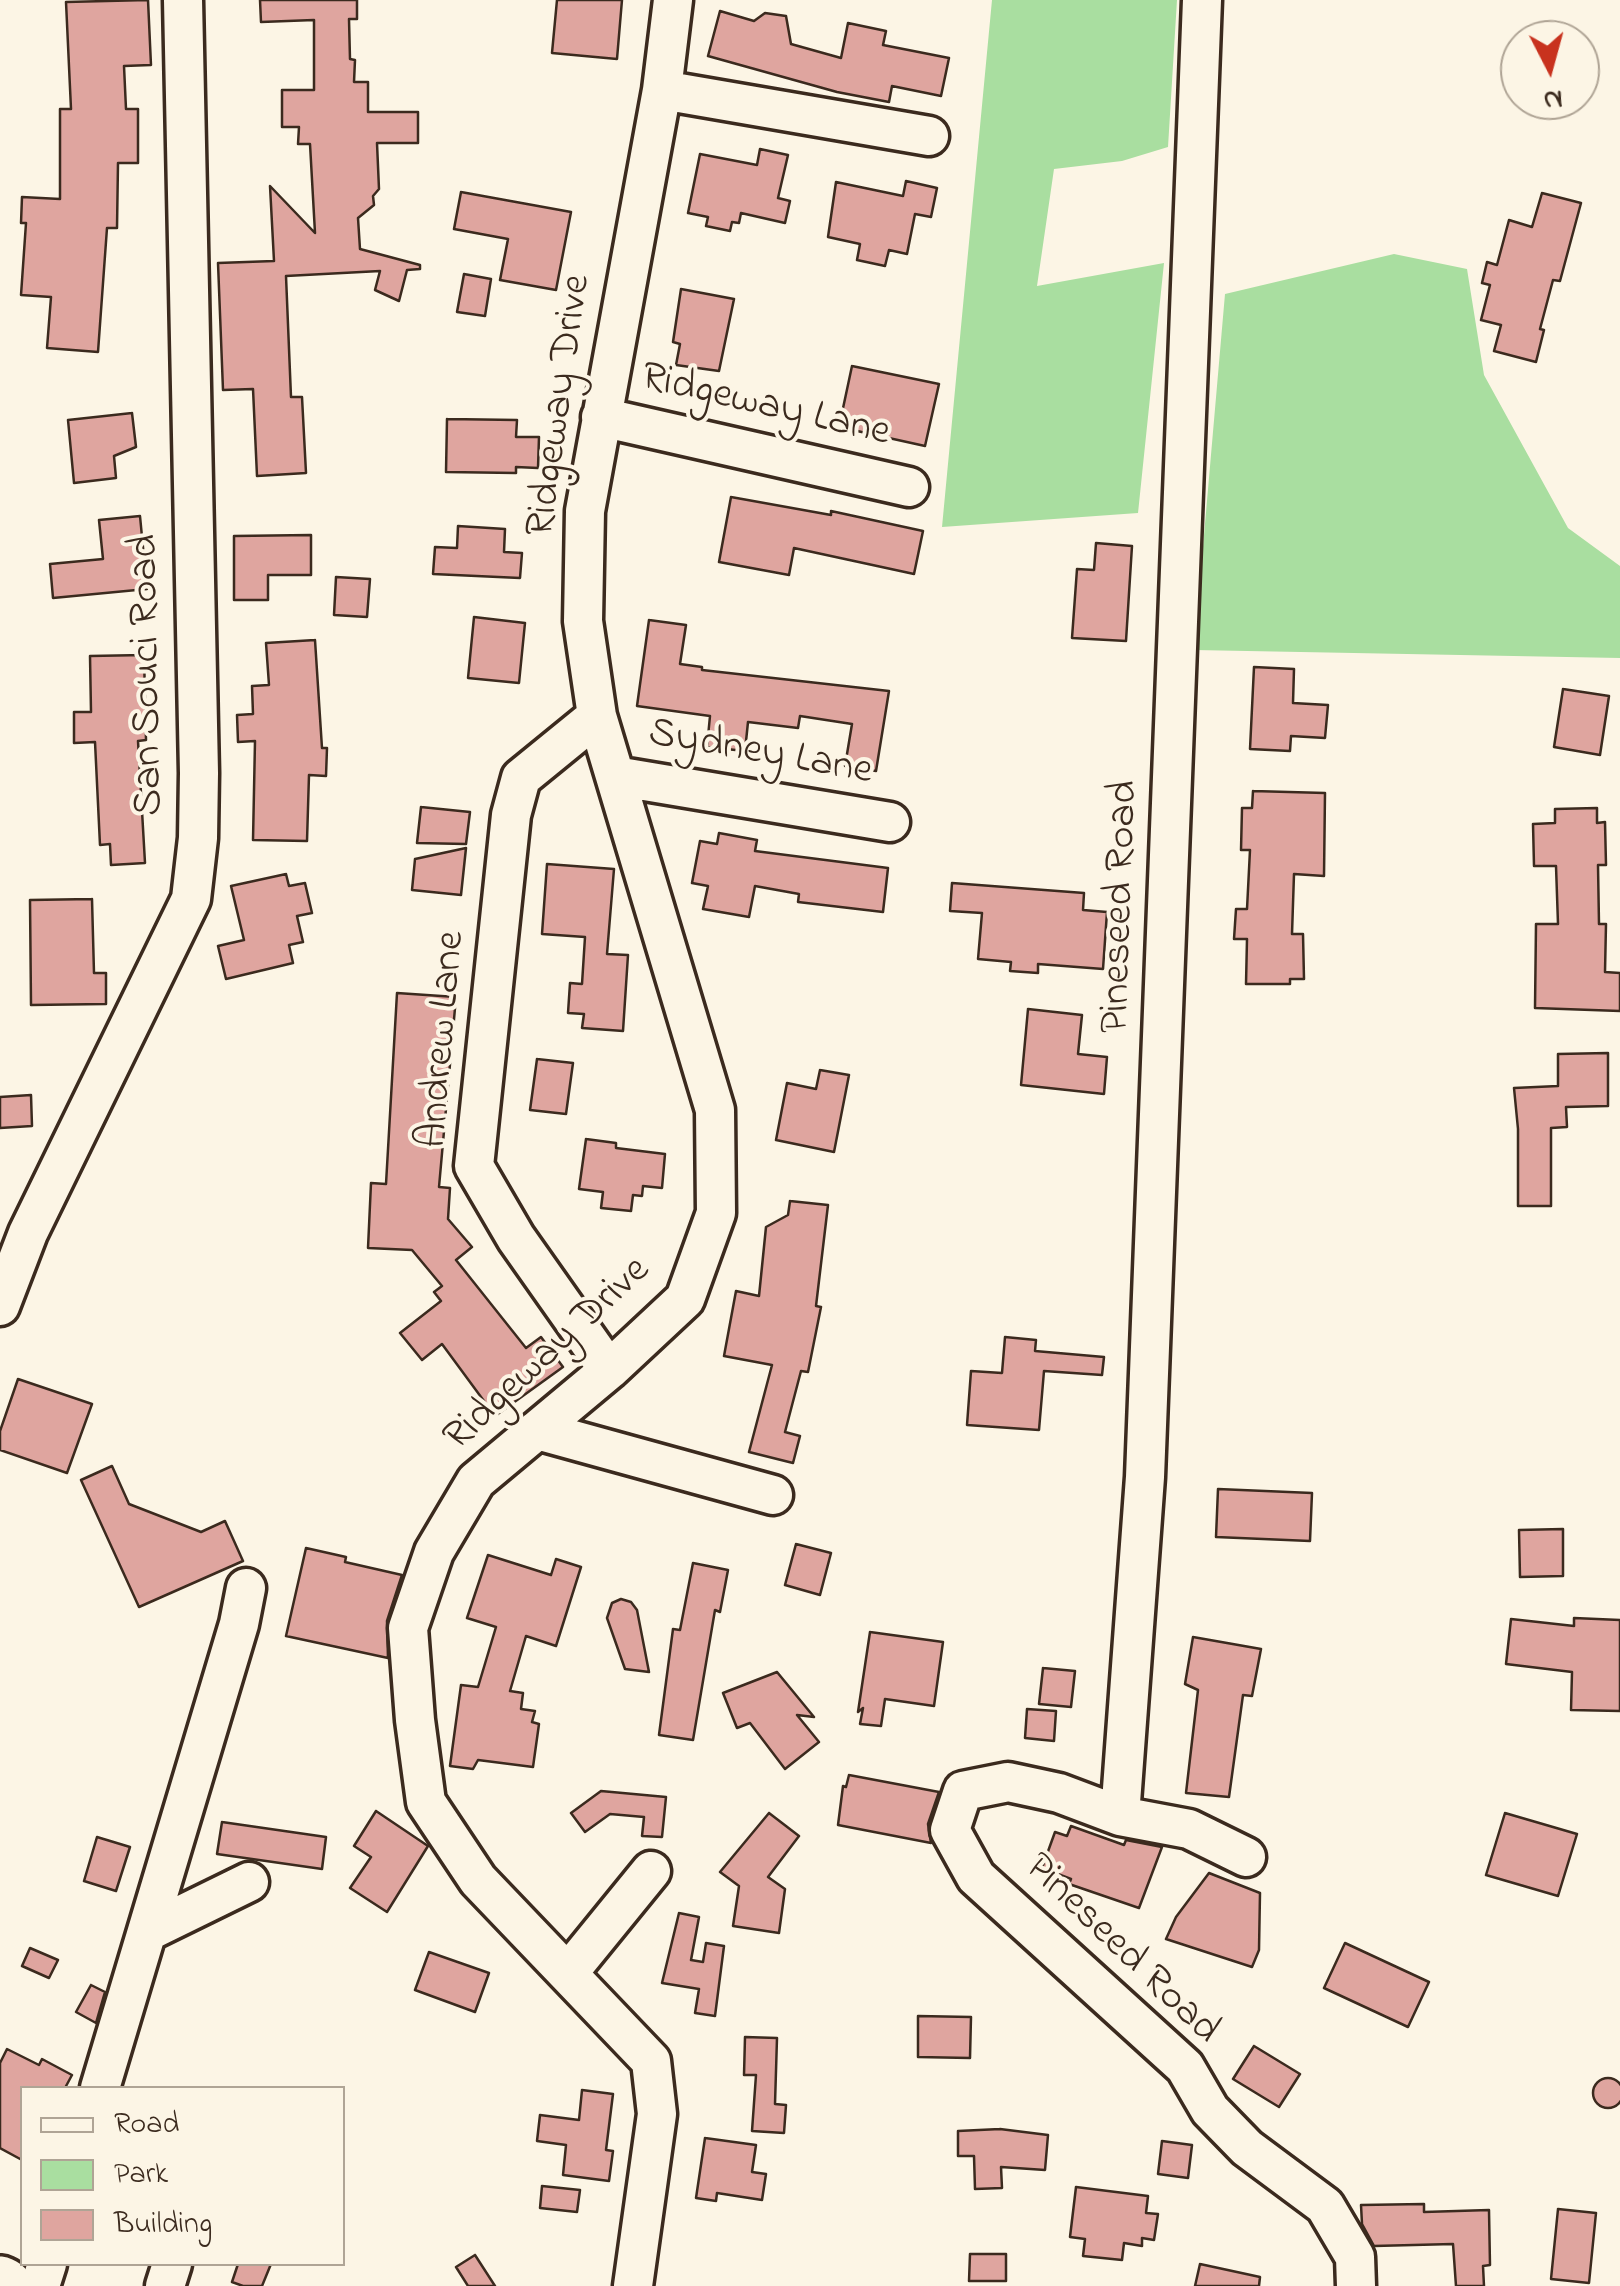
<!DOCTYPE html>
<html>
<head>
<meta charset="utf-8">
<style>
  body { margin:0 }
  #map { position:relative; width:1620px; height:2286px; overflow:hidden; background:#fcf5e5; font-family:"Indie Flower",sans-serif }
  canvas { display:block }
  .legend { position:absolute; left:20px; top:2086px; width:325px; height:180px; box-sizing:border-box; background:#fcf5e5; border:2px solid #afa495; margin:0; padding:12px 18px; list-style:none; font-size:30px; color:#3b2a1e }
  .legend li { display:flex; align-items:center; gap:20px; height:50px }
  .legend b { width:50px; border:2px solid #afa495 }
  .north { position:absolute; left:1500px; top:20px; width:100px; height:100px; box-sizing:border-box; background:#fcf5e5; border:2px solid #afa495; border-radius:50%; rotate:174deg; font-size:28px; font-weight:700; line-height:40px; text-align:center; color:#3b2a1e }
  .north::after { content:''; display:block; margin:auto; width:35px; height:45px; background:#c8321e; clip-path:polygon(50% 0,100% 100%,50% 72%,0 100%) }
</style>
</head>
<body>
<div id="map">
<canvas width="1620" height="2286"></canvas>
<ul class="legend">
<li><b style="height:12px;background:#fcf5e5"></b>Road</li>
<li><b style="height:28px;background:#a9dea0"></b>Park</li>
<li><b style="height:28px;background:#dfa59f"></b>Building</li>
</ul>
<div class="north">N</div>
</div>
<script>
const g = document.querySelector('canvas').getContext('2d');
g.lineJoin = 'round';
function fill(path, color) { g.fillStyle = color; g.fill(path, 'evenodd'); }
const shape = rows => new Path2D(rows.map(r => 'M' + r).join(''));
function trace(path, color, width, dash) { g.strokeStyle = color; g.lineWidth = width; g.lineCap = dash ? 'butt' : 'round'; g.setLineDash(dash || []); g.stroke(path); }
function drawText(font, color, halo, rows, align = 'center') {
  g.font = font + ' "Indie Flower",sans-serif'; g.lineWidth = 8; g.setLineDash([]); g.textBaseline = 'middle'; g.strokeStyle = halo; g.fillStyle = color; for (const [text, x, y, turn = 0] of rows) {
    g.save(); g.translate(x, y); g.rotate((+turn || 0) * Math.PI / 180); g.textAlign = isNaN(turn) ? turn : align; if (halo) g.strokeText(text, 0, 0); g.fillText(text, 0, 0); g.restore();
  }
}
fill(shape([
  [992,0,1177,0,1168,147,1122,161,1054,169,1037,286,1164,263,1138,513,942,527],
  [1394,254,1467,269,1484,375,1568,528,1620,566,1620,658,1194,650,1225,294]
]), '#a9dea0');
const building = shape([
  [148,0,151,65,124,66,126,109,138,109,138,163,118,163,117,228,107,228,98,352,47,348,51,297,21,295,26,223,21,223,22,197,60,199,60,109,71,109,66,2,148,0],
  [260,0,357,0,357,19,349,19,350,59,355,60,354,82,368,82,368,112,418,112,418,143,377,143,379,189,373,196,374,205,358,218,360,249,420,265,420,269,407,270,399,301,375,290,380,271,286,276,291,397,302,397,306,473,257,476,253,389,223,390,218,263,274,261,270,186,315,233,310,144,298,144,299,127,282,127,282,90,314,90,314,20,261,22,260,0],
  [557,0,622,0,617,59,552,53,557,0],
  [720,11,754,21,765,13,786,16,791,44,841,58,848,23,886,31,883,45,949,58,941,96,892,86,889,102,837,92,708,56,720,11],
  [760,149,788,155,778,198,790,201,785,223,741,213,739,223,732,222,730,231,706,226,708,217,688,213,700,154,757,165,760,149],
  [906,181,937,188,931,217,915,214,907,254,889,250,885,266,857,260,860,244,828,237,836,182,903,196,906,181],
  [461,192,571,212,556,290,500,280,508,239,454,229,461,192],
  [1542,193,1581,203,1560,281,1553,280,1540,329,1544,330,1536,362,1494,351,1501,325,1481,320,1490,285,1482,283,1487,262,1497,265,1509,220,1532,227,1542,193],
  [464,274,491,279,485,316,457,312,464,274],
  [681,289,734,299,719,371,676,365,680,344,673,342,681,289],
  [852,366,939,384,925,446,839,427,852,366],
  [132,413,136,447,114,456,116,478,74,483,68,420,132,413],
  [447,419,517,420,516,437,539,437,538,468,516,467,516,473,446,472,447,419],
  [731,497,831,515,831,511,923,531,914,574,794,548,789,575,719,562,731,497],
  [140,516,147,589,53,598,50,564,103,559,99,520,140,516],
  [458,526,505,529,504,552,522,553,520,578,433,574,435,547,457,548,458,526],
  [311,535,311,575,268,575,268,600,234,600,234,536,311,535],
  [1096,543,1132,546,1126,641,1072,638,1077,569,1094,570,1096,543],
  [336,577,370,579,367,617,334,615,336,577],
  [474,617,525,623,519,683,468,678,474,617],
  [649,620,686,625,680,664,702,667,702,670,889,691,876,771,845,766,852,724,800,716,798,728,748,722,745,751,707,747,710,716,637,706,649,620],
  [315,640,322,748,327,748,326,776,309,775,307,841,253,840,255,741,238,742,237,715,253,714,252,686,269,685,266,643,315,640],
  [144,655,146,740,138,741,145,863,111,865,110,844,100,845,95,742,74,743,74,712,91,712,90,656,144,655],
  [1254,667,1294,669,1293,703,1328,705,1325,738,1291,736,1290,751,1250,749,1254,667],
  [1563,689,1609,696,1600,755,1554,747,1563,689],
  [1253,791,1325,793,1324,876,1294,874,1292,934,1303,934,1304,979,1290,979,1290,984,1246,984,1247,939,1234,939,1236,909,1247,909,1250,850,1241,850,1242,808,1252,808,1253,791],
  [421,807,470,812,466,844,417,843,421,807],
  [1597,808,1597,823,1605,822,1606,865,1598,865,1599,924,1606,924,1605,972,1620,973,1620,1011,1535,1008,1536,924,1558,924,1556,866,1534,866,1533,824,1555,823,1555,809,1597,808],
  [719,833,757,840,755,851,888,868,883,912,798,902,799,894,755,886,749,917,703,909,708,886,692,883,700,841,717,844,719,833],
  [466,848,461,895,412,890,415,859,466,848],
  [547,864,614,869,607,954,628,955,623,1031,582,1028,584,1014,568,1013,570,983,582,984,585,937,542,934,547,864],
  [286,874,289,886,305,883,312,913,297,916,303,942,289,945,293,963,226,979,218,946,244,940,231,886,286,874],
  [952,883,1084,893,1083,910,1107,912,1103,969,1038,964,1038,973,1010,971,1011,962,978,959,982,913,950,911,952,883],
  [92,899,94,973,106,973,106,1004,31,1005,30,900,92,899],
  [397,993,456,997,439,1187,450,1188,448,1219,472,1247,456,1260,526,1348,541,1337,563,1367,495,1416,442,1344,422,1360,400,1333,441,1301,434,1292,442,1286,412,1250,368,1248,371,1183,386,1184,397,993],
  [1028,1009,1082,1015,1078,1054,1107,1057,1104,1094,1021,1085,1028,1009],
  [1608,1053,1608,1106,1566,1107,1567,1127,1551,1128,1551,1206,1518,1206,1518,1129,1514,1088,1558,1086,1558,1054,1608,1053],
  [537,1059,573,1063,566,1114,530,1110,537,1059],
  [820,1070,849,1075,834,1152,776,1140,787,1083,816,1089,820,1070],
  [31,1095,32,1126,0,1128,0,1097,31,1095],
  [586,1139,616,1143,616,1148,665,1154,662,1188,643,1186,642,1196,633,1195,631,1211,601,1208,603,1192,579,1189,586,1139],
  [790,1201,828,1205,816,1306,821,1307,808,1372,801,1371,785,1432,800,1436,793,1463,749,1452,772,1365,724,1356,736,1291,759,1296,766,1227,788,1215,790,1201],
  [1005,1337,1036,1340,1035,1351,1104,1357,1102,1375,1044,1371,1039,1430,967,1425,971,1371,1002,1373,1005,1337],
  [18,1379,92,1404,67,1473,0,1450,0,1431,18,1379],
  [112,1466,129,1504,201,1532,225,1521,243,1561,139,1607,81,1480,112,1466],
  [1218,1489,1312,1493,1310,1541,1216,1537,1218,1489],
  [1563,1529,1563,1576,1520,1577,1519,1530,1563,1529],
  [796,1544,831,1553,820,1595,785,1585,796,1544],
  [306,1548,346,1557,345,1562,402,1575,387,1621,388,1658,286,1636,306,1548],
  [488,1555,551,1575,556,1559,581,1567,556,1646,526,1636,510,1691,523,1693,521,1709,535,1711,532,1722,539,1724,533,1767,478,1760,473,1769,450,1766,461,1685,478,1687,496,1627,467,1618,488,1555],
  [693,1563,728,1570,720,1612,715,1610,693,1740,659,1735,673,1629,680,1630,693,1563],
  [621,1599,631,1602,637,1610,649,1672,625,1669,607,1618,612,1603,621,1599],
  [1574,1618,1620,1620,1620,1711,1571,1710,1572,1672,1506,1664,1511,1619,1574,1626,1574,1618],
  [870,1632,943,1642,934,1706,885,1699,881,1726,860,1724,863,1708,858,1712,870,1632],
  [1193,1637,1261,1649,1252,1696,1243,1695,1229,1797,1186,1793,1198,1690,1185,1684,1193,1637],
  [1043,1668,1075,1671,1071,1707,1039,1704,1043,1668],
  [777,1672,814,1717,797,1715,819,1742,785,1769,750,1723,737,1728,723,1693,777,1672],
  [1027,1709,1056,1711,1054,1741,1025,1738,1027,1709],
  [849,1775,939,1792,928,1824,931,1843,838,1825,843,1786,846,1787,849,1775],
  [601,1791,666,1797,662,1837,642,1836,644,1817,610,1814,585,1832,571,1813,601,1791],
  [376,1811,428,1846,387,1912,350,1888,371,1857,354,1846,376,1811],
  [769,1813,799,1836,768,1877,785,1889,779,1933,733,1926,739,1886,720,1872,769,1813],
  [1505,1813,1577,1834,1558,1896,1486,1875,1505,1813],
  [222,1822,326,1837,322,1869,217,1854,222,1822],
  [1071,1826,1124,1845,1126,1840,1162,1847,1139,1908,1069,1884,1071,1879,1042,1868,1055,1832,1067,1836,1071,1826],
  [97,1837,130,1847,116,1891,84,1881,97,1837],
  [1209,1873,1260,1893,1259,1950,1252,1967,1166,1939,1176,1917,1209,1873],
  [679,1913,699,1917,691,1960,703,1962,706,1943,724,1946,715,2016,695,2013,699,1989,662,1983,679,1913],
  [1345,1943,1429,1982,1408,2027,1324,1988,1345,1943],
  [30,1948,58,1960,49,1978,22,1966,30,1948],
  [429,1952,489,1973,475,2012,415,1990,429,1952],
  [91,1985,105,1992,96,2023,76,2012,91,1985],
  [918,2016,971,2017,970,2058,918,2057,918,2016],
  [745,2037,777,2038,775,2104,786,2105,784,2133,752,2131,756,2075,744,2075,745,2037],
  [1254,2046,1300,2074,1279,2107,1233,2079,1254,2046],
  [7,2049,39,2065,42,2059,72,2075,65,2088,22,2088,22,2160,0,2148,0,2063,7,2049],
  '1593 2093a15 15 0 1 1 30 0a15 15 0 1 1-30 0Z',
  [582,2090,613,2094,606,2150,613,2151,609,2181,563,2175,566,2145,537,2141,540,2115,579,2120,582,2090],
  [1000,2129,1048,2135,1045,2170,1001,2167,1002,2188,975,2189,974,2156,958,2156,958,2131,1000,2129],
  [705,2138,756,2145,752,2172,766,2174,762,2200,717,2193,716,2201,696,2198,705,2138],
  [1162,2141,1192,2145,1188,2178,1158,2174,1162,2141],
  [542,2186,580,2190,577,2212,540,2208,542,2186],
  [1076,2187,1148,2196,1146,2213,1158,2214,1154,2240,1142,2238,1142,2246,1124,2243,1122,2260,1083,2256,1085,2239,1070,2237,1076,2187],
  [1424,2204,1424,2212,1489,2210,1490,2265,1483,2266,1484,2286,1456,2286,1453,2244,1374,2246,1362,2224,1361,2205,1424,2204],
  [1558,2209,1596,2213,1589,2283,1551,2279,1558,2209],
  [970,2254,1006,2254,1006,2281,969,2281,970,2254],
  [475,2255,495,2286,468,2286,456,2267,475,2255],
  [238,2264,271,2264,262,2286,243,2286,232,2282,238,2264],
  [1200,2264,1260,2277,1259,2286,1195,2286,1200,2264]
]);
fill(building, '#dfa59f');
trace(building, '#3b2a1e', 2.5);
const minor = shape([
  [662,90,929,136],
  [601,417,909,487],
  [597,716,521,778,511,815,474,1166,516,1238,609,1370],
  [615,776,890,822],
  [0,1306,28,1233,191,899,198,838,199,773,183,0],
  [537,1430,773,1495],
  [1120,1816,1145,1477,1202,0],
  [1246,1857,1189,1829,1120,1816,1059,1793,1008,1782,963,1791,950,1830,976,1877,1185,2067,1210,2110,1247,2148,1325,2206,1355,2257,1356,2286],
  [147,1932,249,1882],
  [568,1973,651,1871],
  [100,2088,239,1624,246,1588],
  [40,2286,47,2264],
  [165,2286,172,2264],
  [633,2286,657,2114,651,2061,478,1880,426,1802,415,1720,408,1628,434,1552,476,1481,609,1370,685,1299,716,1213,715,1110,597,716,583,621,585,511,662,90,673,0]
]);
const highway = shape([
  [0,2284,4,2286]
]);
trace(minor, '#3b2a1e', 45);
trace(highway, '#3b2a1e', 62);
trace(minor, '#fcf5e5', 38);
trace(highway, '#fcf5e5', 55);
drawText('42px', '#3b2a1e', '#fcf5e5', [
  ["Ridgeway Drive",562,406,-82],
  ["Ridgeway Lane",765,408,13],
  ["San Souci Road",150,675,-91],
  ["Sydney Lane",760,755,10],
  ["Pineseed Road",1123,907,-88],
  ["Andrew Lane",445,1040,-85],
  ["Ridgeway Drive",549,1356,-43],
  ["Pineseed Road",1120,1951,44]
]);
</script>
</body>
</html>
